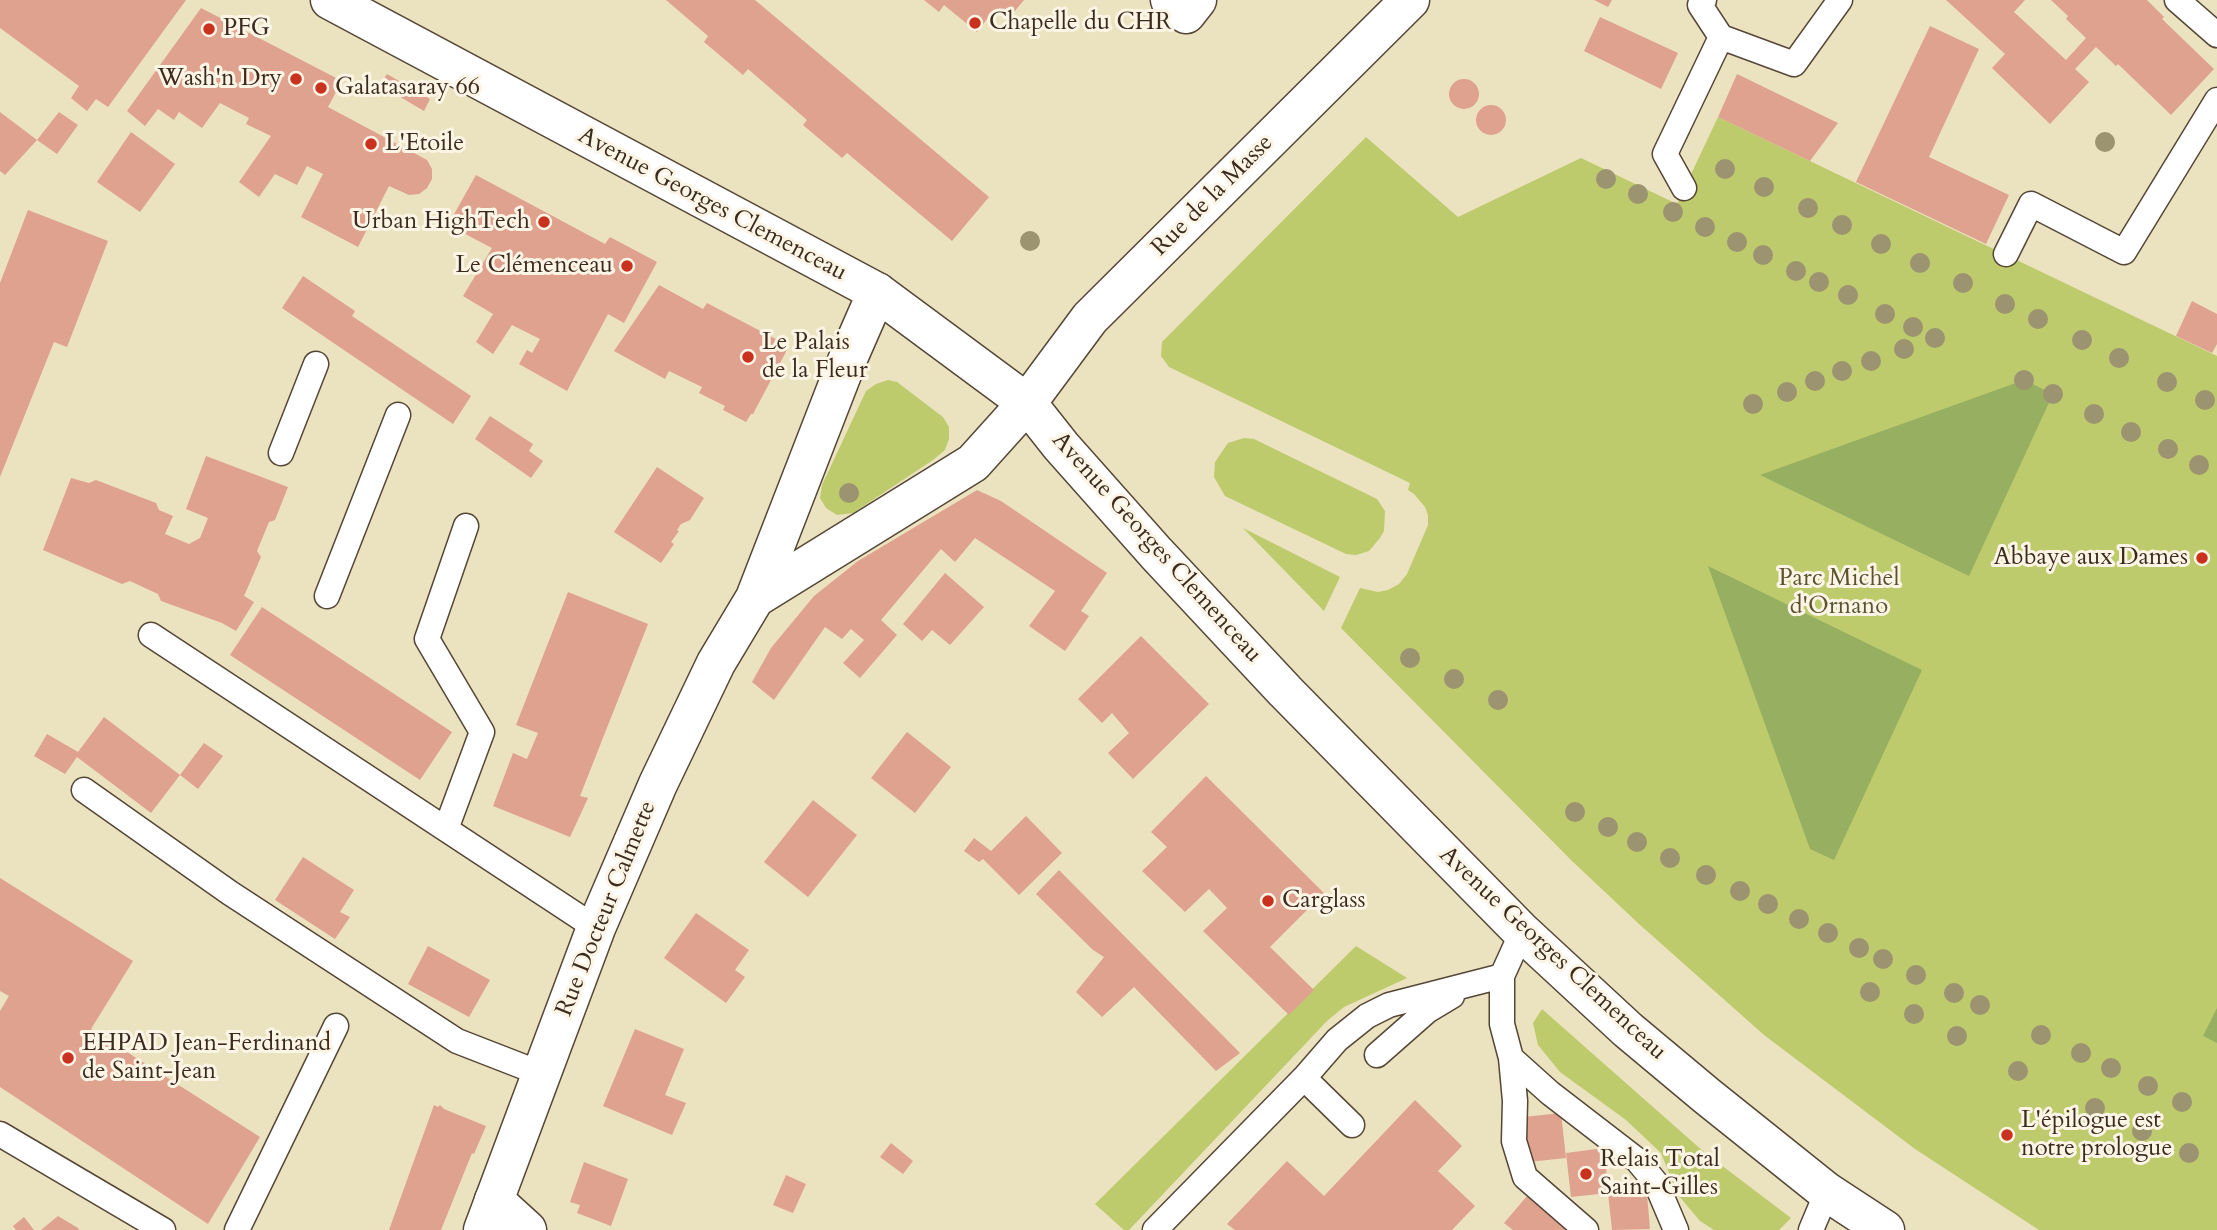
<!DOCTYPE html>
<html>
<head>
<meta charset="utf-8">
<style>
  body { margin:0 }
  canvas { display:block; background:#ebe2bf }
</style>
</head>
<body>
<canvas width="2217" height="1230"></canvas>
<script>
const g = document.querySelector('canvas').getContext('2d');
g.lineJoin = 'round';
function fill(path, color) { g.fillStyle = color; g.fill(path, 'evenodd'); }
const shape = rows => new Path2D(rows.map(r => 'M' + r).join(''));
function trace(path, color, width, dash) { g.strokeStyle = color; g.lineWidth = width; g.lineCap = dash ? 'butt' : 'round'; g.setLineDash(dash || []); g.stroke(path); }
function drawText(font, color, halo, rows, align = 'center') {
  g.font = font + ' Cardo,serif'; g.lineWidth = 6; g.setLineDash([]); g.textBaseline = 'middle'; g.strokeStyle = halo; g.fillStyle = color; for (const [text, x, y, turn = 0] of rows) {
    g.save(); g.translate(x, y); g.rotate((+turn || 0) * Math.PI / 180); g.textAlign = isNaN(turn) ? turn : align; if (halo) g.strokeText(text, 0, 0); g.fillText(text, 0, 0); g.restore();
  }
}
fill(shape([
  [1718,117,2217,356,2217,1230,2039,1230,1915,1149,1764,1035,1639,924,1572,861,1341,628,1360,588,1378,592,1388,590,1399,584,1407,574,1428,525,1428,515,1425,507,1414,494,1408,490,1410,483,1169,367,1161,356,1162,342,1366,137,1458,217,1581,158,1677,204],
  [888,380,897,382,943,417,949,427,949,439,945,450,933,460,853,513,837,515,826,508,820,498,822,485,866,391,876,384],
  [1244,438,1254,439,1377,499,1385,511,1384,531,1380,538,1369,551,1356,555,1346,554,1225,496,1214,477,1215,462,1228,443],
  [1243,528,1340,577,1324,611],
  [1356,946,1407,978,1344,1007,1327,1021,1129,1230,1124,1230,1095,1204],
  [1542,1009,1704,1152,1791,1218,1779,1230,1714,1230,1700,1221,1678,1195,1661,1153,1626,1120,1560,1072,1538,1045,1533,1023]
]), '#bdcb6d');
fill(shape([
  [2024,380,2053,394,1969,576,1760,475],
  [1708,566,1922,670,1834,860,1810,849],
  [2217,1008,2217,1043,2203,1036]
]), '#96af60');
fill(shape([
  [0,0,186,0,108,107,96,99,87,111,71,98,79,86,0,28],
  [666,0,755,0,989,197,952,241,847,153,842,158,803,125,807,120,748,69,743,75,704,42,708,36],
  [924,0,1024,0,1014,12,991,14,977,32,944,5,939,12],
  [1594,0,1612,0,1608,7],
  [1946,0,2025,0,2014,12,2066,60,2086,38,2066,19,2068,16,2051,0,2147,0,2164,17,2162,19,2214,69,2171,115,2118,64,2116,66,2096,47,2075,69,2089,82,2050,124,1992,68,2005,54],
  [201,8,342,81,328,107,427,160,432,169,432,179,427,188,419,194,409,195,389,186,358,247,301,217,323,174,307,166,297,185,275,174,259,197,239,182,271,136,246,124,249,118,220,103,202,128,179,112,174,120,158,109,145,126,127,111],
  [1600,17,1678,53,1661,89,1584,51],
  [1930,26,1979,49,1929,157,2009,195,1986,244,1856,182],
  [387,74,430,99,424,111,380,85],
  [1737,74,1838,123,1810,161,1718,117],
  '1449 94a15 15 0 1 1 30 0a15 15 0 1 1-30 0Z',
  '1476 120a15 15 0 1 1 30 0a15 15 0 1 1-30 0Z',
  [0,112,37,140,5,175,0,171],
  [59,112,78,125,57,154,37,140],
  [131,132,175,164,140,212,97,182],
  [476,175,605,244,610,237,657,262,624,323,608,314,567,391,519,364,527,350,532,353,540,339,512,325,493,354,476,342,493,314,463,296,492,248,448,225],
  [28,210,108,241,67,347,54,342,0,477,0,283],
  [303,276,355,311,352,316,471,396,453,424,282,308],
  [659,285,703,309,707,303,789,346,753,414,751,414,746,422,723,410,725,406,699,393,702,387,669,371,665,379,614,351],
  [2192,301,2217,314,2217,344,2212,353,2176,336],
  [490,416,533,444,529,451,543,461,531,478,475,439],
  [206,456,288,487,275,520,269,522,257,551,261,557,244,596,254,602,236,631,222,623,161,601,158,594,130,581,122,584,43,550,71,478,89,483,96,480,156,503,159,510,173,516,165,534,189,544,200,538,208,518,186,509],
  [657,467,704,498,690,520,681,524,677,530,679,531,671,542,674,544,661,563,614,532],
  [977,490,1001,501,1107,573,1081,611,1089,616,1065,651,1029,626,1055,591,975,538,955,562,941,549,881,620,897,635,860,678,843,663,864,640,851,629,842,639,825,627,774,700,752,682,771,648,814,596,858,561],
  [945,573,984,607,950,645,932,630,922,641,903,624],
  [568,592,648,624,580,796,588,798,570,837,493,806,513,753,527,759,538,733,516,725],
  [262,607,452,732,420,780,230,655],
  [1141,636,1209,704,1133,779,1108,753,1129,733,1112,713,1102,723,1078,699],
  [104,717,180,775,151,813,77,757,65,774,34,756,47,734,78,752],
  [907,732,951,767,915,813,871,778],
  [204,743,223,756,198,789,180,775],
  [1206,776,1324,893,1270,947,1314,990,1289,1015,1203,931,1227,908,1209,889,1185,912,1142,871,1167,847,1151,832],
  [813,800,857,835,808,897,764,862],
  [1026,816,1062,853,1019,895,983,859,979,862,964,851,974,838,991,851],
  [303,857,354,890,340,912,350,917,335,939,275,900],
  [1059,870,1240,1053,1216,1071,1134,987,1102,1017,1076,992,1104,957,1093,950,1036,894],
  [0,878,133,961,91,1029,260,1137,208,1224,0,1087,0,1011,9,996,0,991],
  [696,913,749,950,735,970,745,977,726,1003,664,958],
  [428,946,490,980,469,1017,408,984],
  [635,1029,684,1049,665,1095,686,1103,672,1135,603,1106],
  [1415,1100,1462,1146,1438,1171,1475,1206,1452,1230,1235,1230,1227,1224,1287,1161,1324,1196],
  [434,1105,438,1107,440,1105,444,1109,486,1126,474,1154,472,1153,441,1230,389,1230],
  [1561,1113,1566,1158,1529,1162,1524,1117],
  [891,1143,913,1161,903,1174,880,1157],
  [1604,1148,1608,1188,1646,1183,1650,1229,1612,1230,1608,1193,1571,1197,1566,1153],
  [584,1162,628,1179,611,1226,577,1213,580,1205,570,1202],
  [786,1175,806,1184,793,1213,773,1205],
  [1527,1196,1568,1230,1513,1230,1504,1223],
  [58,1216,78,1228,79,1230,41,1230],
  [24,1217,34,1230,16,1230,13,1226]
]), '#dfa28f');
const service = shape([
  [1704,0,1700,5,1721,37],
  [2177,0,2217,35],
  [1684,188,1665,154,1721,37,1794,64,1840,0],
  [2006,254,2031,204,2124,252,2217,100],
  [281,453,316,364],
  [327,596,398,415],
  [151,635,596,928],
  [84,790,230,893,457,1041,542,1074],
  [446,829,482,732,427,639,466,526],
  [1522,932,1502,976,1502,1024,1511,1058,1550,1093,1637,1160,1656,1183,1676,1230],
  [1377,1055,1427,1011,1452,996],
  [1511,1058,1515,1101,1514,1141,1525,1177,1586,1230],
  [1304,1078,1337,1040,1367,1016,1389,1005,1502,976],
  [0,1134,163,1230],
  [237,1230,336,1026],
  [1155,1230,1304,1078,1352,1125],
  [1811,1230,1827,1192]
]);
const minor = shape([
  [1170,0,1186,14,1197,0],
  [1027,403,1090,318,1410,0],
  [494,1200,527,1230]
]);
const tertiary = shape([
  [755,598,973,463,1027,403],
  [483,1230,596,928,658,784,716,663,755,598,849,356,877,292]
]);
const secondary = shape([
  [330,0,877,292,1027,403,1061,446,1156,553,1285,691,1522,932,1628,1030,1707,1096,1827,1192,1885,1230]
]);
trace(service, '#554636', 27);
trace(minor, '#554636', 41);
trace(tertiary, '#554636', 41);
trace(secondary, '#554636', 41);
trace(service, '#fff', 24);
trace(minor, '#fff', 38);
trace(tertiary, '#fff', 38);
trace(secondary, '#fff', 38);
g.fillStyle = '#9c9371';
for (const [x, y] of [
  [2105,142],
  [1725,169],
  [1606,179],
  [1764,187],
  [1638,194],
  [1808,208],
  [1673,212],
  [1842,225],
  [1705,227],
  [1030,241],
  [1737,242],
  [1881,244],
  [1763,255],
  [1920,263],
  [1796,271],
  [1819,282],
  [1963,283],
  [1848,295],
  [2005,304],
  [1885,314],
  [2038,319],
  [1913,327],
  [1935,338],
  [2082,340],
  [1904,349],
  [2119,358],
  [1871,361],
  [1842,371],
  [2024,380],
  [1815,381],
  [2167,382],
  [1787,392],
  [2053,394],
  [2205,400],
  [1753,404],
  [2094,414],
  [2131,432],
  [2168,449],
  [2199,465],
  [849,493],
  [1410,658],
  [1454,679],
  [1498,700],
  [1575,812],
  [1608,827],
  [1637,842],
  [1670,858],
  [1706,875],
  [1740,891],
  [1768,904],
  [1799,919],
  [1828,933],
  [1859,948],
  [1883,959],
  [1916,975],
  [1870,992],
  [1954,993],
  [1980,1005],
  [1914,1014],
  [2041,1035],
  [1957,1036],
  [2081,1053],
  [2111,1068],
  [2018,1071],
  [2148,1086],
  [2182,1102],
  [2095,1108],
  [2142,1131],
  [2189,1153]
]) { g.beginPath(); g.arc(x, y, 10, 0, 2 * Math.PI); g.fill(); }
for (const [x, y, r, color] of [
  [975,23,7,"#c8321e"],
  [209,29,7,"#c8321e"],
  [296,79,7,"#c8321e"],
  [321,88,7,"#c8321e"],
  [371,144,7,"#c8321e"],
  [544,222,7,"#c8321e"],
  [627,266,7,"#c8321e"],
  [748,357,7,"#c8321e"],
  [2202,558,7,"#c8321e"],
  [1268,901,7,"#c8321e"],
  [68,1058,7,"#c8321e"],
  [2007,1135,7,"#c8321e"],
  [1586,1174,7,"#c8321e"]
]) { const dot = new Path2D(); dot.arc(x, y, r, 0, 2 * Math.PI); g.fillStyle = color; g.fill(dot); trace(dot, '#fcf5e5', 2.5); }
drawText('24px', '#3b2a1e', '#fcf5e5', [
  ["Chapelle du CHR",989,23],
  ["PFG",223,29],
  ["Wash'n Dry",282,79,"right"],
  ["Galatasaray 66",335,88],
  ["L'Etoile",385,144],
  ["Urban HighTech",530,222,"right"],
  ["Le Clémenceau",613,266,"right"],
  ["Le Palais",762,343],
  ["de la Fleur",762,371],
  ["Abbaye aux Dames",2188,558,"right"],
  ["Carglass",1282,901],
  ["EHPAD Jean-Ferdinand",82,1044],
  ["de Saint-Jean",82,1072],
  ["L'épilogue est",2021,1121],
  ["notre prologue",2021,1149],
  ["Relais Total",1600,1160],
  ["Saint-Gilles",1600,1188]
], 'left');
drawText('24px', '#3b2a1e', '#fcf5e5', [
  ["Rue de la Masse",1213,196,-45],
  ["Avenue Georges Clemenceau",712,205,28],
  ["Avenue Georges Clemenceau",1156,548,48],
  ["Rue Docteur Calmette",607,909,-68],
  ["Avenue Georges Clemenceau",1552,954,43]
]);
drawText('24px', '#5c5232', '#fcf5e5', [
  ["Parc Michel",1839,579],
  ["d'Ornano",1839,607]
]);
</script>
</body>
</html>
